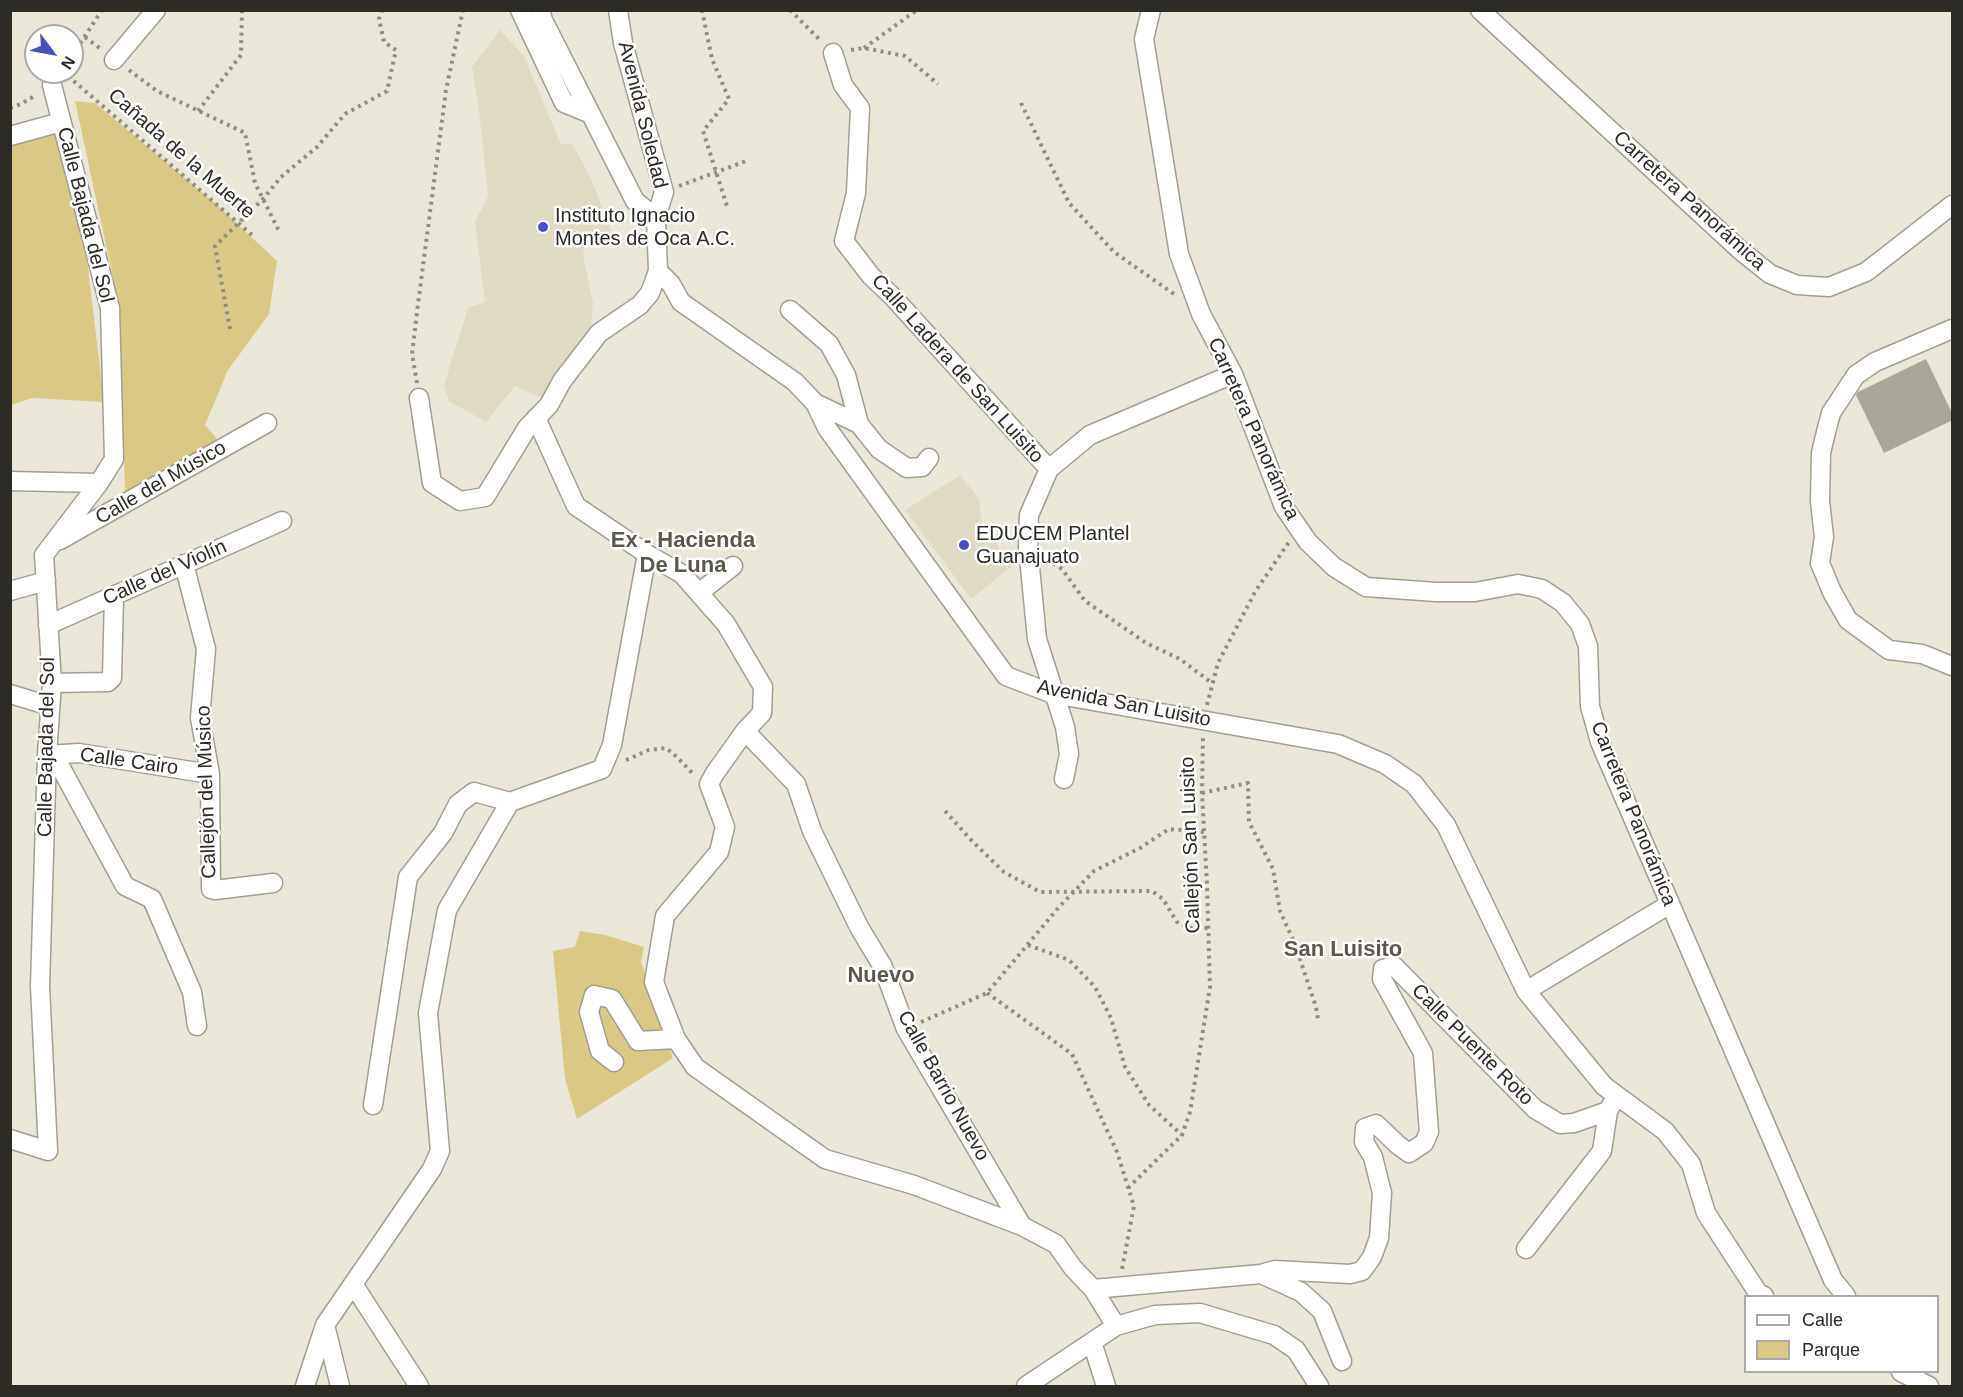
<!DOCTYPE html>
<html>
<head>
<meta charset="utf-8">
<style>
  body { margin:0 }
  #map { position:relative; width:1963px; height:1397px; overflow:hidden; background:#eae7d8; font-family:Arial,sans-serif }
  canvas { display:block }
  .frame { position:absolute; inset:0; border:12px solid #2c2b25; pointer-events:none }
  .legend { position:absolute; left:1744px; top:1295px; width:195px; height:78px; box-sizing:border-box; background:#fff; border:2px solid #abaaa8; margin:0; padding:8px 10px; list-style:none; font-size:18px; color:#2c2b25 }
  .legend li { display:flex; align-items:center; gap:12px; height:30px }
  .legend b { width:30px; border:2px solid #abaaa8 }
  .north { position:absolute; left:24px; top:24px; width:60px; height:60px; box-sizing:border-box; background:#fff; border:2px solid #abaaa8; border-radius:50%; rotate:122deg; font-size:16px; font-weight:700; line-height:24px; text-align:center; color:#2c2b25 }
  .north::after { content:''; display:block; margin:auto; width:21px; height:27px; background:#494ec4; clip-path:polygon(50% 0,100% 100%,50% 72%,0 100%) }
</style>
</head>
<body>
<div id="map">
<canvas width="1963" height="1397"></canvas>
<div class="frame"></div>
<ul class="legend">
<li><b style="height:8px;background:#fff"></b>Calle</li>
<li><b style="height:16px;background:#d9c984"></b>Parque</li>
</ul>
<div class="north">N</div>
</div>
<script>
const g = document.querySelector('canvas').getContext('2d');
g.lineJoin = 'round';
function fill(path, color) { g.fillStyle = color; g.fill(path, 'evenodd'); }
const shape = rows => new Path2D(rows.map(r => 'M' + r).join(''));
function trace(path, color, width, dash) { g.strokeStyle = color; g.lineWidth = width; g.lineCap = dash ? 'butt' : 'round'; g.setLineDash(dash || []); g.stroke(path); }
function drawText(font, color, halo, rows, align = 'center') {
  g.font = font + ' Arial,sans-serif'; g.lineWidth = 5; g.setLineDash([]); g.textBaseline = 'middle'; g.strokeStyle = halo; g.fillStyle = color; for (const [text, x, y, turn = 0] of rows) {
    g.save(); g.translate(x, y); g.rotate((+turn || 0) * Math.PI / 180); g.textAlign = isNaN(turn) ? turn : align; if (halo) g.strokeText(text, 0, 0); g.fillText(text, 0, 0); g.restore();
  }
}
fill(shape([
  [500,30,524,56,561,145,572,143,592,181,612,233,586,241,583,255,593,303,591,325,544,399,515,386,486,422,449,401,444,385,468,308,485,302,475,222,488,196,479,110,472,67],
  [960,475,979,499,982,525,1013,565,971,599,905,510]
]), '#dfdac4');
fill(shape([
  [75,101,95,103,216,204,277,261,269,314,228,370,205,425,218,440,125,494,120,310],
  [57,128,85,243,104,402,32,398,11,405,11,144],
  [580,931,605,935,644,947,641,961,673,1058,577,1119,565,1079,553,951,575,947]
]), '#d9c984');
fill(shape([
  [1926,359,1953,415,1953,420,1884,453,1856,395,1858,392]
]), '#aaa799');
const minor = shape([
  [520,10,564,103,591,114],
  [540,10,543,20,635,201,656,218],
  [1151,10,1144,39,1179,254,1201,314,1233,374,1284,507,1308,542,1334,567,1366,587,1436,592,1475,592,1518,584,1542,589,1563,603,1580,624,1588,646,1590,706,1600,742,1833,1280,1846,1296],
  [1480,10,1740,250,1770,274,1797,285,1829,287,1866,272,1952,205],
  [833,53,843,85,860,108,856,193,844,241,871,276,893,297,1049,469],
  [114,60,156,10],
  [10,136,61,122],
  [658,271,671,284,681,302,795,382,815,403,827,428,1006,676,1053,694,1338,744,1385,764,1414,784,1446,825,1526,991,1604,1086,1665,1131,1691,1164,1706,1213,1758,1293,1764,1296],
  [790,310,829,344,846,375,859,424],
  [1952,329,1875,362,1856,375,1831,413,1826,432,1821,453,1820,501,1824,537,1820,563,1832,592,1848,620,1889,650,1922,654,1952,666],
  [419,398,432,483,460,501,485,497,527,428,549,405,562,381,599,333,640,305,650,293,658,271,656,218,664,192,623,43,618,10],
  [815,403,859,424,879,449,907,468,922,467,929,458],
  [536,418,576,506,647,554,682,574,726,624,763,687,762,713,745,731,715,773,709,784,725,827,719,852,665,916,654,982,676,1039,695,1067,825,1159,914,1185,1022,1226,1056,1244,1073,1268,1093,1289,1116,1326],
  [10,481,99,483],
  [60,540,267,423],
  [184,564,206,649,200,718,210,774,211,889,215,890,273,883],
  [10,591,46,581],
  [700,592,733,566],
  [48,625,282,521],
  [52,683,108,682,112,678,114,596],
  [10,694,50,706],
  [745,731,796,784,812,831,859,927,883,967,906,1029,1022,1226],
  [47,755,79,753,210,774],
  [54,755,125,886,152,899,192,992,197,1026],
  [1064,779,1069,754,1065,727,1037,639,1028,547,1029,515,1049,469,1090,435,1233,374],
  [1526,991,1670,904],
  [614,1062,600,1051,589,1012,594,995,612,999,638,1041,676,1039],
  [373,1105,408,877,443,833,458,804,474,792,510,802],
  [10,1139,48,1151,40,986,47,755,52,683,44,555,99,483,114,459,110,308,52,85],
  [1526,1249,1602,1151,1608,1111,1612,1104],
  [1261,1274,1275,1270,1350,1274,1362,1271,1372,1257,1379,1238,1382,1193,1373,1157,1364,1142,1365,1128,1376,1124,1398,1145,1409,1153,1424,1143,1429,1132,1423,1053,1382,979,1383,969,1394,966,1535,1109,1560,1124,1574,1123,1608,1111],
  [353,1284,419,1386],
  [1093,1289,1261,1274,1301,1292,1322,1311,1342,1361],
  [325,1325,340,1386],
  [1092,1342,1106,1386],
  [1901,1372,1929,1386],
  [305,1386,325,1325,432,1169,440,1151,428,1013,447,910,510,802,602,769,612,745,647,554],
  [1026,1386,1116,1326,1155,1315,1200,1313,1274,1335,1296,1350,1319,1386]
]);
trace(minor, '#a29f91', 21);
trace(shape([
  [702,10,712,59,729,99,703,131,727,206],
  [790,10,821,41],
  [980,10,981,11],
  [85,37,101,49],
  [864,48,917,10],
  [851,50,864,48,905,56,938,84],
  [72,56,102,10],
  [129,70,157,91,245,133,255,183,280,233],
  [68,76,252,235],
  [1021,103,1069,203,1114,252,1174,294],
  [10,108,21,104,36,95],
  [198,111,241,55,242,10],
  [679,186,746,161],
  [230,329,215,246,263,199,281,177,317,147,345,114,387,91,396,50,384,42,379,19,382,10],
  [417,383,412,354,418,304,446,90,463,10],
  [1047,559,1062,569,1085,601,1146,643,1180,659,1212,683],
  [1207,705,1218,663,1255,592,1289,542],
  [626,760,649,750,666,748,677,757,695,776],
  [1202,793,1248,783,1249,822,1273,869,1280,911,1295,944,1316,1007,1318,1020],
  [945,811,971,840,1004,872,1040,892,1152,891,1163,899,1177,922,1190,928,1209,928],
  [1028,945,1069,960,1095,987,1111,1018,1125,1067,1149,1105,1182,1135],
  [987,993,1072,1054,1117,1152,1134,1206,1122,1269],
  [921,1022,987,993,1059,907,1094,871,1140,848,1169,829,1204,832],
  [1128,1188,1182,1135,1190,1112,1210,987,1207,885,1202,793,1203,736]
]), '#908e84', 4, [3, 4.5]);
trace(minor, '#fff', 18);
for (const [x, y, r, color] of [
  [543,227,6,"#494ec4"],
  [964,545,6,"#494ec4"]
]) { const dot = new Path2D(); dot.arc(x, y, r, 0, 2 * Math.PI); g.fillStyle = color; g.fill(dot); trace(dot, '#fff', 2); }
drawText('20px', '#2c2b25', '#fff', [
  ["Avenida Soledad",642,115,76],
  ["Cañada de la Muerte",181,154,41],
  ["Carretera Panorámica",1689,201,42],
  ["Calle Bajada del Sol",85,215,76],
  ["Calle Ladera de San Luisito",957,369,48],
  ["Carretera Panorámica",1253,429,66],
  ["Calle del Músico",161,483,-30],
  ["Calle del Violín",165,573,-24],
  ["Avenida San Luisito",1124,704,11],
  ["Calle Bajada del Sol",47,747,-89],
  ["Calle Cairo",129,762,8],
  ["Callejón del Músico",207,792,-92],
  ["Carretera Panorámica",1633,814,68],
  ["Callejón San Luisito",1191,845,-92],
  ["Calle Puente Roto",1472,1045,45],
  ["Calle Barrio Nuevo",943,1086,61]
]);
drawText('20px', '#2c2b25', '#fff', [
  ["Instituto Ignacio",555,216],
  ["Montes de Oca A.C.",555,239],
  ["EDUCEM Plantel",976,534],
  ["Guanajuato",976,557]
], 'left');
drawText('bold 22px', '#5b584b', '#fff', [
  ["Ex - Hacienda",683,541],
  ["De Luna",683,566],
  ["San Luisito",1343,950],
  ["Nuevo",881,976]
]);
</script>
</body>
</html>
